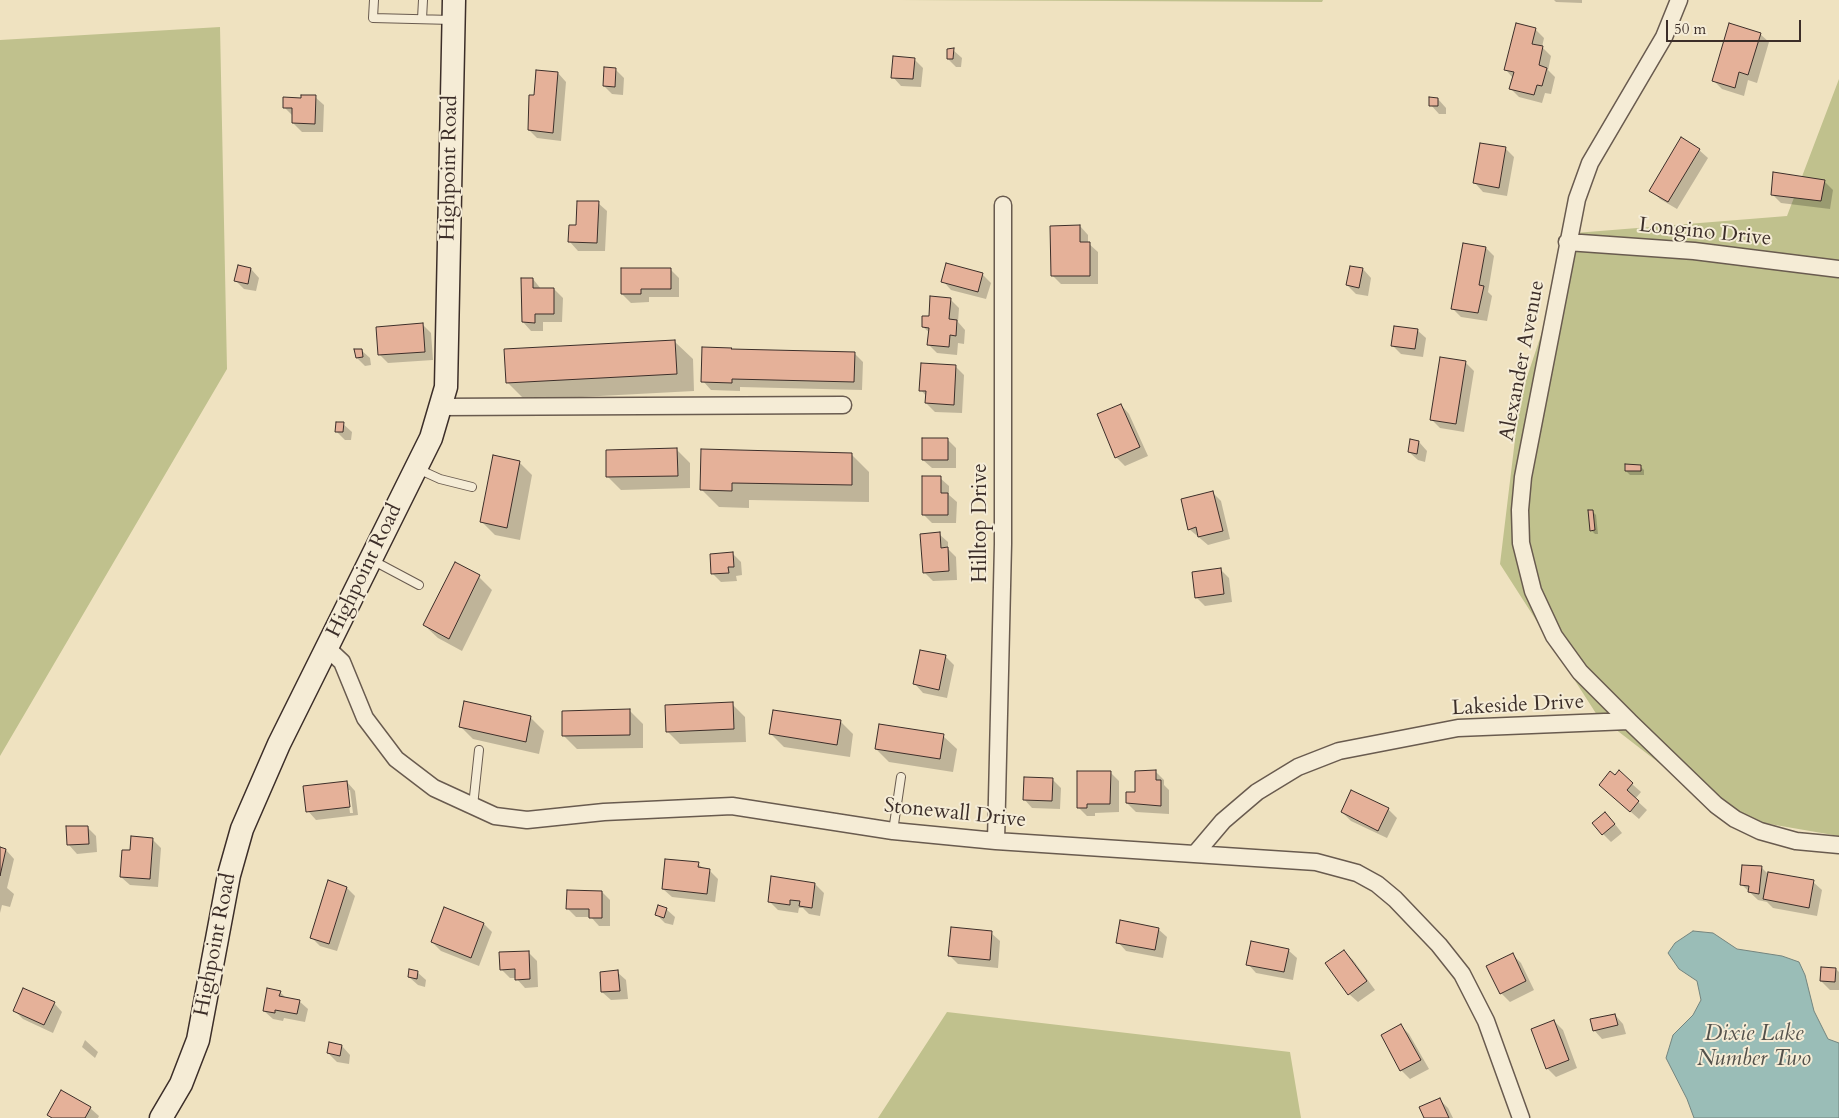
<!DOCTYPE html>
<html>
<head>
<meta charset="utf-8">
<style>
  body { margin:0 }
  #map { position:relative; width:1839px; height:1118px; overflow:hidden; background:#efe2c0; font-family:Cardo,serif }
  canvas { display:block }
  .scale { position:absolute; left:1666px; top:20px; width:135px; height:22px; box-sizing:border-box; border:2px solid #3c2e29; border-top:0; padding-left:6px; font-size:15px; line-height:18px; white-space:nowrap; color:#3c2e29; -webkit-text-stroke:4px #f5ecd6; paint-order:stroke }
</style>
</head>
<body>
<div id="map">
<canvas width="1839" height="1118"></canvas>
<div class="scale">50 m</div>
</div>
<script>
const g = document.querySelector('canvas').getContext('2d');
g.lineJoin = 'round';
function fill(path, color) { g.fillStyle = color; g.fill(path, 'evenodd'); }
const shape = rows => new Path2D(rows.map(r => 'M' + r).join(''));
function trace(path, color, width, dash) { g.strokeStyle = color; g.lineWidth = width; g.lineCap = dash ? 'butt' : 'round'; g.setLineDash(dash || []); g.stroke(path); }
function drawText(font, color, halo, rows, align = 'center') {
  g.font = font + ' Cardo,serif'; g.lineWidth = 4; g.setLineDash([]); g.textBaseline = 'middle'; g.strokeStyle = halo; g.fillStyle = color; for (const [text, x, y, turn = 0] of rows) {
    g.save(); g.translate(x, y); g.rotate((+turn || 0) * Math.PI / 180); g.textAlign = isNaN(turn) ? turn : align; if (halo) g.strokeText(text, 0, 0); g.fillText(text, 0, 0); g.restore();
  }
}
fill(shape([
  [900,0,1323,0,1322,2],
  [220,27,227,369,0,756,0,40],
  [1839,79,1839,836,1729,817,1597,715,1500,564,1520,398,1575,233,1787,216],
  [947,1012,1290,1052,1301,1118,878,1118]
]), '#c0c18d');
const water = shape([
  [1693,931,1713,933,1737,949,1782,956,1799,962,1805,975,1814,1011,1828,1039,1839,1043,1839,1118,1694,1118,1687,1099,1666,1058,1673,1035,1693,1015,1701,1000,1697,981,1679,969,1668,953,1675,943,1693,931]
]);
fill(water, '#9abdb7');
trace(water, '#74847e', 1);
fill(shape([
  [1554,0,1582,0,1582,3,1556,2],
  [1535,29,1544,38,1542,47,1551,56,1548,70,1555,77,1551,94,1545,93,1542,103,1519,97,1511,89,1513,78,1506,70],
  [1760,34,1769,42,1757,83,1748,80,1744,96,1722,89,1714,81],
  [953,50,962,58,961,67,956,67,948,59],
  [914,59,923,68,921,87,901,86,893,77],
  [615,69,624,78,623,95,612,94,604,86],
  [558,73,566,82,561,141,537,138,529,130],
  [315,97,324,105,323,132,302,132,293,123,293,116,284,107,303,99],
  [1438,99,1446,108,1446,114,1439,114,1431,105],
  [1505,148,1514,157,1507,196,1483,192,1475,183],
  [1699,150,1708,158,1677,209,1660,199,1651,190],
  [1824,181,1833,190,1830,209,1781,203,1772,194],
  [598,203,607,211,605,251,578,251,570,242,578,227],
  [1080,226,1088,235,1088,243,1098,252,1098,284,1061,284,1052,275],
  [1486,248,1494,256,1488,292,1492,296,1487,321,1461,317,1452,308],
  [239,266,251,269,259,278,256,291,244,289,235,280],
  [670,269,679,278,679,297,649,297,649,302,631,303,622,294],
  [1363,269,1371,278,1368,296,1356,294,1347,285],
  [982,274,991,283,986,299,951,290,943,281],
  [533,279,541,289,554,289,563,298,562,322,543,322,543,331,531,331,523,322],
  [950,299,959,308,958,322,965,330,964,344,958,343,957,355,937,353,929,345,930,333,923,327],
  [423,325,431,333,433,360,388,363,379,354],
  [1417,330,1426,338,1423,357,1401,354,1393,346],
  [675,342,693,359,694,391,525,400,507,382],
  [704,348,732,349,733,351,854,353,863,362,862,390,740,387,740,391,711,390,703,381],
  [361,350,370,358,371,365,365,366,357,358],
  [1465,362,1474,371,1464,432,1440,428,1432,420],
  [955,366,964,375,962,413,935,412,926,403,926,396,921,390],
  [1121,405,1129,414,1148,456,1125,466,1116,457],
  [343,424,352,432,351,440,345,440,336,431],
  [947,439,956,448,956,468,932,468,923,460],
  [1419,442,1427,451,1425,462,1418,460,1409,452],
  [677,450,690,463,690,488,621,490,607,476],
  [851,454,869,472,869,502,749,500,749,508,719,507,701,489],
  [519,462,532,475,520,540,495,535,482,522],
  [1640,466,1644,470,1644,475,1630,475,1626,471],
  [940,478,949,486,949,495,957,502,956,523,932,523,923,514],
  [1213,493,1221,501,1230,539,1208,545,1189,529],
  [1592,511,1596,515,1598,534,1595,534,1591,530],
  [939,534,948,542,948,549,956,557,957,580,933,581,924,572],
  [732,553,741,562,742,575,736,576,737,581,721,582,712,573],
  [1220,569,1229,578,1232,602,1205,606,1196,597],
  [479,577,492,590,462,651,438,638,424,625],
  [945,656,954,665,947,698,923,693,915,684],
  [465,703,531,718,544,731,539,754,473,739,460,726],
  [732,704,745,717,746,742,680,744,667,731],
  [629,710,643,724,643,748,577,749,564,736],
  [840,721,853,734,850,757,784,747,771,734],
  [943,736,957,749,953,772,889,762,876,749],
  [1155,771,1164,780,1164,785,1169,790,1169,814,1136,812,1127,803],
  [1110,772,1119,781,1119,812,1095,813,1095,816,1087,816,1078,807],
  [1052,779,1061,788,1060,809,1032,808,1024,799],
  [347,782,355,791,358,815,316,820,308,811],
  [347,790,350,790,353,813,350,813],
  [1632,784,1641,792,1635,799,1647,810,1639,819,1609,793],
  [1388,809,1397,818,1387,838,1351,821,1342,812],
  [1614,823,1622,833,1611,842,1603,834],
  [87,827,96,836,97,852,77,854,69,845,68,828],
  [152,839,161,848,158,887,130,885,121,877],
  [0,849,6,850,14,859,7,888,14,894,10,907,2,905,0,913],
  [698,864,704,869,709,870,718,879,715,902,672,897,663,889],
  [1761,867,1769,875,1813,882,1822,890,1817,916,1773,908,1767,902,1758,900,1741,884],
  [773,878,815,884,824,893,820,916,809,914,803,908,799,908,798,913,778,910,769,901],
  [347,888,355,896,337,951,320,946,311,937],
  [602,892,610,900,610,926,599,926,591,917,576,917,568,909],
  [666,909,675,917,673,925,665,923,656,914],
  [484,924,492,932,479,966,441,951,432,942],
  [1158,929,1167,937,1163,958,1126,951,1118,942],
  [991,933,1000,941,998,968,958,964,949,955],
  [1288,950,1297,958,1293,980,1256,973,1248,964],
  [1344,951,1353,960,1375,990,1358,1002,1349,994],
  [529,953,537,961,538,987,525,988,516,978,510,978,501,969],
  [1513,955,1521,963,1534,990,1510,1002,1501,993],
  [1836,969,1839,972,1839,990,1830,990,1821,981],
  [417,972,426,980,425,987,418,985,409,977],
  [617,972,626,980,628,999,611,1000,602,992],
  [280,992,286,998,299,1001,308,1009,305,1022,284,1018,283,1021,273,1019,264,1011],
  [54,1003,62,1012,53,1033,23,1019,14,1010],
  [1615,1015,1623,1024,1626,1034,1602,1039,1594,1030],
  [1554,1021,1563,1030,1577,1068,1556,1077,1547,1068],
  [1401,1026,1409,1034,1429,1069,1410,1079,1401,1070,1382,1036],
  [85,1040,98,1052,95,1058,82,1047],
  [330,1044,342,1046,350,1055,349,1064,337,1062,328,1053],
  [1439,1099,1448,1108,1453,1118,1425,1118],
  [90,1108,99,1116,98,1118,51,1118,48,1115]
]), '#0003');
const building = shape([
  [1516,23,1536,28,1532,44,1543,46,1539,65,1547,68,1542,86,1537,85,1534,95,1509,89,1514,72,1504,70,1516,23],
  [1729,23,1761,33,1748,75,1739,72,1735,88,1712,81,1729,23],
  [954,48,953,59,947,59,947,49,954,48],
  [893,56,915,58,913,79,891,78,893,56],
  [604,67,616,68,615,87,603,86,604,67],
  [536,70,558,72,553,133,528,130,529,95,534,95,536,70],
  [301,95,316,95,315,124,292,123,292,108,283,108,283,97,301,98,301,95],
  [1429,97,1438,98,1438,106,1429,106,1429,97],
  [1681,137,1700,149,1668,202,1649,191,1681,137],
  [1480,143,1506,147,1499,188,1473,183,1480,143],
  [1773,172,1825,180,1821,201,1771,195,1773,172],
  [577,201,599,201,597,243,568,242,569,225,576,225,577,201],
  [1080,225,1080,242,1090,242,1090,276,1051,276,1050,226,1080,225],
  [1463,243,1486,247,1479,285,1484,286,1478,313,1451,309,1463,243],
  [946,263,983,273,978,292,941,282,946,263],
  [238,265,251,268,248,284,234,281,238,265],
  [1350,266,1363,268,1359,288,1346,285,1350,266],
  [621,268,671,268,671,289,641,289,641,294,621,294,621,268],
  [521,278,533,278,533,288,554,288,554,314,535,314,535,323,522,322,521,278],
  [930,296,951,298,949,319,957,320,956,336,950,335,949,347,927,345,929,328,922,327,922,316,929,316,930,296],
  [423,323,425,352,378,355,376,327,423,323],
  [1394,326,1418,329,1415,349,1391,346,1394,326],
  [675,340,677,374,506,383,504,349,675,340],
  [702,347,732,348,731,349,855,352,854,382,732,379,732,383,701,382,702,347],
  [354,349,362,349,363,357,356,358,354,349],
  [1440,357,1466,361,1456,424,1430,420,1440,357],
  [921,363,956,365,954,405,925,403,926,391,919,391,921,363],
  [1121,404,1140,447,1115,458,1097,414,1121,404],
  [336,422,344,422,343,432,335,432,336,422],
  [922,438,948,438,948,460,922,460,922,438],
  [1410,439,1419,441,1417,454,1408,452,1410,439],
  [677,448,678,476,606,477,606,450,677,448],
  [701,449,852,453,852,485,732,483,732,491,700,490,701,449],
  [493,455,520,461,507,528,480,522,493,455],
  [1625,464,1641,465,1641,471,1625,471,1625,464],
  [922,476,941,476,941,493,948,493,948,515,922,515,922,476],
  [1213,491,1223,531,1198,537,1196,527,1188,530,1181,499,1213,491],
  [1588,510,1593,510,1595,530,1590,531,1588,510],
  [940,532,941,548,948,547,949,571,923,573,920,534,940,532],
  [733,552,734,567,728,567,729,573,711,574,710,554,733,552],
  [455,562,480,575,449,639,423,625,455,562],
  [1221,568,1224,594,1195,598,1192,572,1221,568],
  [920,650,946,655,939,690,913,684,920,650],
  [464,701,531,716,526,742,459,727,464,701],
  [733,702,734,729,666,732,665,705,733,702],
  [630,709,630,735,562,736,562,711,630,709],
  [773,710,841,720,837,745,769,734,773,710],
  [879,724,944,734,940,759,875,749,879,724],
  [1156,770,1156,780,1161,780,1161,806,1126,803,1126,792,1135,792,1135,771,1156,770],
  [1619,770,1633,783,1627,790,1639,801,1630,812,1599,785,1610,771,1615,775,1619,770],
  [1077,771,1111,771,1110,804,1087,804,1087,808,1077,808,1077,771],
  [1024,777,1053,778,1052,801,1023,800,1024,777],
  [347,781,350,807,306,812,303,786,347,781],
  [1351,790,1389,808,1378,831,1341,812,1351,790],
  [1605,812,1615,824,1602,835,1592,823,1605,812],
  [66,826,88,826,89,844,67,845,66,826],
  [131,836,153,838,150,879,120,877,122,850,130,850,131,836],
  [0,847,6,849,0,876,0,847],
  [665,859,699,862,698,867,710,869,707,894,662,889,665,859],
  [1742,865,1762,866,1759,894,1748,892,1749,886,1740,885,1742,865],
  [1768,872,1814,880,1809,908,1763,899,1768,872],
  [771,876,815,883,812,908,799,906,800,901,790,900,790,905,768,902,771,876],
  [328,880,347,887,329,944,310,938,328,880],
  [567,890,602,891,602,918,589,918,589,909,566,909,567,890],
  [658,905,667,908,664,918,655,915,658,905],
  [444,907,484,923,471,958,431,942,444,907],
  [1120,920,1159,928,1155,950,1116,943,1120,920],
  [951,927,992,931,990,960,948,956,951,927],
  [1251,941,1289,949,1284,972,1246,965,1251,941],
  [1344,950,1367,981,1348,995,1325,963,1344,950],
  [529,951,530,979,515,980,515,969,500,970,499,952,529,951],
  [1513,953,1526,981,1500,994,1486,966,1513,953],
  [1821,967,1836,968,1835,982,1820,981,1821,967],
  [409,969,418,971,417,979,408,977,409,969],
  [618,970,620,991,601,992,600,972,618,970],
  [23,988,55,1002,44,1025,13,1011,23,988],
  [267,988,281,991,279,996,300,1000,297,1014,275,1010,275,1013,263,1011,267,988],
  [1615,1014,1618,1025,1593,1031,1590,1019,1615,1014],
  [1554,1020,1569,1060,1546,1069,1531,1029,1554,1020],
  [1401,1024,1421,1060,1400,1071,1381,1035,1401,1024],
  [329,1042,342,1045,340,1056,327,1053,329,1042],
  [61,1090,91,1107,85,1118,52,1118,47,1115,61,1090],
  [1440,1098,1449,1118,1424,1118,1419,1107,1440,1098]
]);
fill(building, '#e5b199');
trace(building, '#3c2e29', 1);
const lane = shape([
  [374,0,373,18,452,20],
  [422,19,423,0],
  [418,469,440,479,472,487],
  [372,560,419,585],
  [473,806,479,750],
  [893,831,901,777]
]);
const street = shape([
  [1567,242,1694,251,1839,269],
  [440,407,843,405],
  [327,648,342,662,365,718,396,759,434,788,495,816,527,820,604,812,732,806,893,831,996,841,1316,862,1357,873,1377,884,1395,899,1439,945,1462,974,1486,1021,1521,1118],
  [1629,721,1580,672,1554,636,1533,591,1521,543,1520,510,1523,477,1577,199,1590,163,1664,37,1679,0],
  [996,841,1003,544,1003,205],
  [1195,854,1223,821,1257,792,1298,767,1339,751,1458,728,1629,721,1716,805,1735,819,1760,831,1796,841,1839,845]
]);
const secondary = shape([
  [161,1118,181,1084,198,1040,229,875,242,829,279,744,431,438,446,387,454,0]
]);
trace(lane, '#695b4f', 10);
trace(street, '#695b4f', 19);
trace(secondary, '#3c2e29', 25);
trace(lane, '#f5ecd6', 8);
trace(street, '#f5ecd6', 16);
trace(secondary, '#f5ecd6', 22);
drawText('21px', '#3c2e29', '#f5ecd6', [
  ["Highpoint Road",450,168,-89],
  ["Longino Drive",1705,233,6],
  ["Alexander Avenue",1523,361,-79],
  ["Hilltop Drive",981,523,-90],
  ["Highpoint Road",365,571,-64],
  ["Lakeside Drive",1518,706,-3],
  ["Stonewall Drive",955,814,6],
  ["Highpoint Road",216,945,-79]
]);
drawText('italic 22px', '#54524c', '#f5ecd6', [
  ["Dixie Lake",1754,1035],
  ["Number Two",1754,1060]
]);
</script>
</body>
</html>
